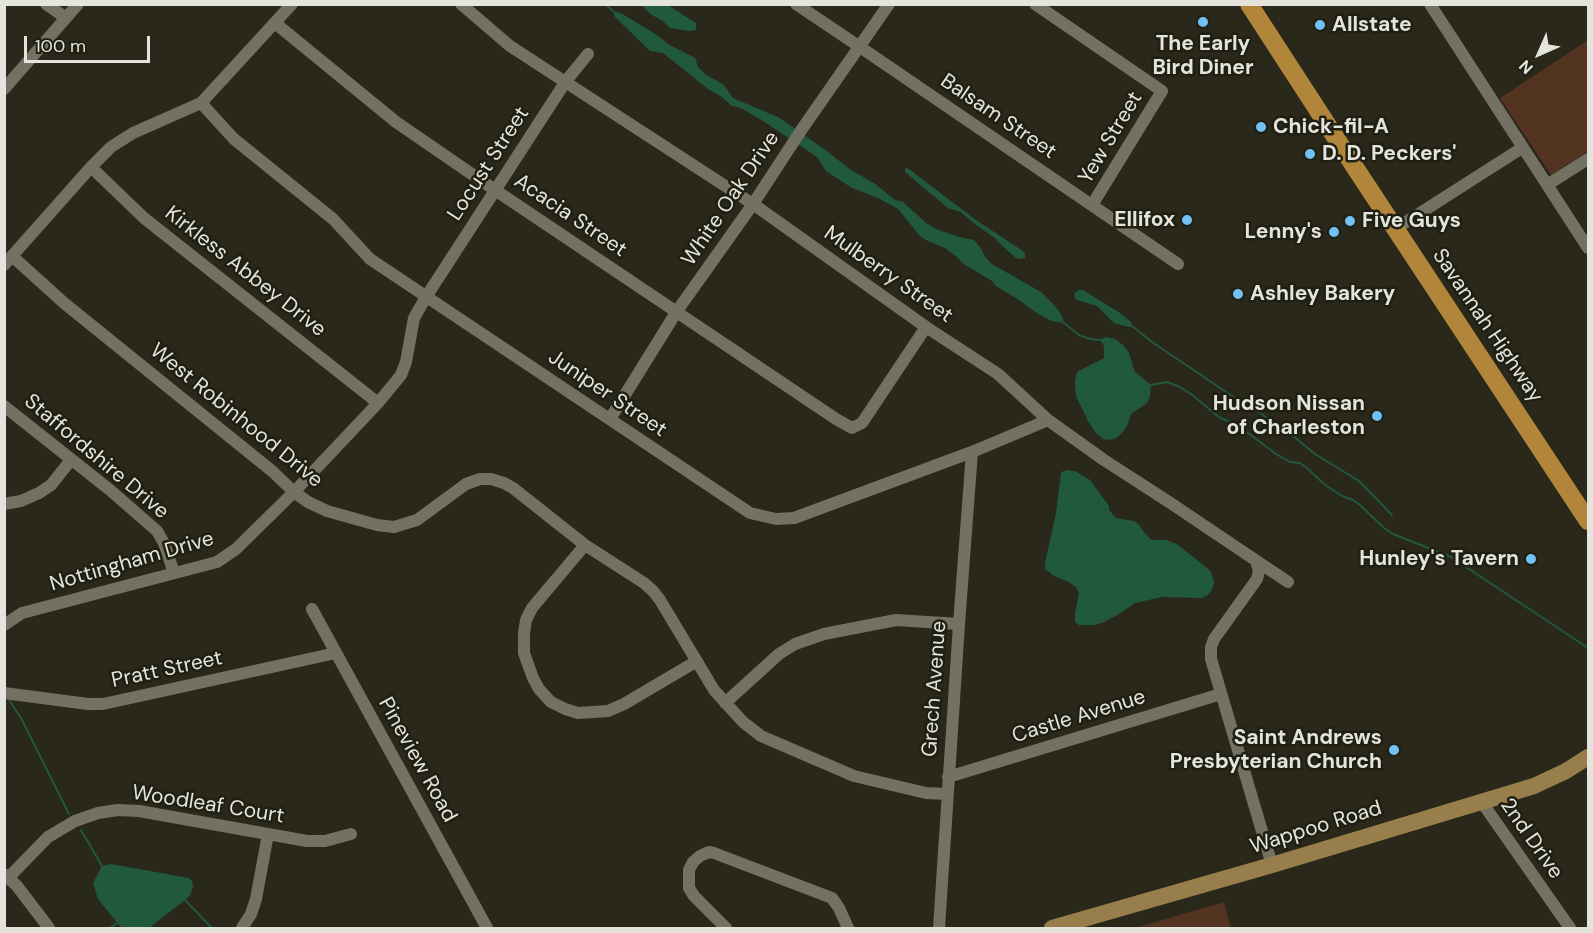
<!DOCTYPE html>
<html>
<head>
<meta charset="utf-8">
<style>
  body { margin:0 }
  #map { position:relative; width:1593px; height:933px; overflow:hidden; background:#29281b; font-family:"DM Sans",sans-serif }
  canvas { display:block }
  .frame { position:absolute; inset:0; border:6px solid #e5e4dc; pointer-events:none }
  .north { position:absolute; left:1509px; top:24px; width:60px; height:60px; -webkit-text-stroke:4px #1f1f12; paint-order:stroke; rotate:225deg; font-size:16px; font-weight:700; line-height:24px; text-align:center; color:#e5e4dc }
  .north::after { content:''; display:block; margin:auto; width:21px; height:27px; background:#e5e4dc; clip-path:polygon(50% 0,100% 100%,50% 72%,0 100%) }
  .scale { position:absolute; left:24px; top:36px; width:126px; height:27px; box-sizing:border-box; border:3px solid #e5e4dc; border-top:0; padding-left:8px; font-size:18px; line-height:21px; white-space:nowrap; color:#e5e4dc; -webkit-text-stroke:4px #1f1f12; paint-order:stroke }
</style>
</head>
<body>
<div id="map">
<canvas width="1593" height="933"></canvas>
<div class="frame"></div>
<div class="north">N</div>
<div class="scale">100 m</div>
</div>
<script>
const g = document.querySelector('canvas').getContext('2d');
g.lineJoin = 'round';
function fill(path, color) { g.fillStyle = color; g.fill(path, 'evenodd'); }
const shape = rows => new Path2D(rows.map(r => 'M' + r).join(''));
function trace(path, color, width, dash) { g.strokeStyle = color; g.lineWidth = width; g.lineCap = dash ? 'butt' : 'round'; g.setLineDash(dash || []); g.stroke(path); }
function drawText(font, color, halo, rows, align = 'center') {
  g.font = font + ' "DM Sans",sans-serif'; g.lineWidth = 5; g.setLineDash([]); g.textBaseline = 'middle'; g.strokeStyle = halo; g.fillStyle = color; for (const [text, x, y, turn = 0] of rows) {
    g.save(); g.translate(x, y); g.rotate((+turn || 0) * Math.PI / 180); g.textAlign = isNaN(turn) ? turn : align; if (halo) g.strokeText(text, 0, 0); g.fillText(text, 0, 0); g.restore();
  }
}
fill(shape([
  [1588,40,1588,151,1551,175,1500,98],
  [1224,902,1231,928,1138,928,1138,927]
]), '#533421');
fill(shape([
  [642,5,668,5,696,23,696,30,689,31,670,28,663,21,650,14],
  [613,11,620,13,629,18,657,35,668,44,695,58,698,67,705,74,724,85,733,98,780,118,824,149,851,170,874,183,895,200,903,202,926,223,938,230,963,238,974,240,980,247,986,258,992,264,1041,292,1055,306,1062,316,1064,323,1052,321,1038,314,1019,300,996,286,992,281,962,263,958,258,945,248,926,240,920,236,898,209,880,199,852,188,826,171,817,157,763,121,741,108,732,106,722,97,708,89,663,53,650,51,615,17],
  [905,168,909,169,976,220,1023,251,1025,253,1025,258,1020,259,1016,258,998,242,995,238,976,225,961,212,948,208,905,172],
  [1079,290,1083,290,1120,313,1131,322,1132,326,1129,327,1114,323,1097,306,1077,300,1075,298,1074,294],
  [1106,337,1115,339,1123,345,1129,353,1135,372,1151,385,1150,396,1147,403,1131,414,1127,426,1121,434,1116,438,1110,440,1103,439,1096,433,1088,421,1076,396,1075,381,1077,372,1104,358,1104,346,1100,340],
  [1068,470,1075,471,1090,480,1109,506,1109,510,1116,518,1134,521,1139,525,1146,535,1152,540,1166,540,1177,544,1207,568,1211,572,1214,583,1212,590,1208,595,1202,598,1162,597,1135,603,1119,614,1102,623,1094,625,1079,625,1075,622,1075,614,1079,593,1076,587,1069,582,1054,576,1045,569,1045,563,1056,513,1061,472],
  [111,864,189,878,192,881,193,886,190,896,149,928,123,928,119,925,98,899,93,883,102,866]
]), '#21593d');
trace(shape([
  [605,4,613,11],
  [1064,323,1079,335,1090,339,1100,340],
  [1132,326,1152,342,1238,400,1262,414,1279,428,1292,435,1315,454,1359,481,1392,515],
  [1151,385,1167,382,1178,386,1191,394,1219,417,1240,427,1276,454,1290,462,1300,463,1307,468,1324,484,1342,496,1353,500,1360,505,1384,528,1393,534,1451,557,1588,648],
  [9,700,21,718,69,814],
  [81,830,102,866],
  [185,900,212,928],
  [110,928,117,923]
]), '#21593d', 2);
trace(shape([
  [46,4,66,18],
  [461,4,510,46,753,204,926,327,998,374,1048,420,1104,460,1169,502,1288,582],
  [796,4,860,47,1178,264],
  [1035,4,1162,91,1092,205],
  [1430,4,1588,248],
  [275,23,396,122,495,190,836,419,852,428,862,423,926,327],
  [4,89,78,4],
  [201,103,234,139,333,219,370,259,750,513,776,519,794,518,972,452,1048,420],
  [91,167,144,218,378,403],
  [1547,185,1588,159],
  [1395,229,1522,148],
  [12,256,64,303,272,471,294,492,308,502,327,511,377,525,394,527,417,520,466,484,480,479,491,479,504,483,513,488,585,545,644,583,653,591,660,600,714,690,743,722,761,736,854,776,926,793,947,794],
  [4,265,91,167,111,147,133,133,201,103,292,4],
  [4,406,110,490,157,531,164,543,174,573],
  [610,419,677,311,753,204,802,129,889,4],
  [4,504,21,501,39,493,51,485,71,460],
  [585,545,532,608,526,620,524,633,524,653,533,678,539,689,551,702,565,709,578,713,608,711,624,704,697,661],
  [1256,561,1259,571,1257,579,1214,639,1211,647,1211,659,1272,865],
  [312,609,487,928],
  [4,625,22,613,217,562,236,549,294,492,378,403,401,375,406,362,414,318,426,297,566,81,588,54],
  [4,693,88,704,103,704,336,653],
  [725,703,779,654,795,644,824,634,896,620,959,624],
  [948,777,1221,694],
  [1481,801,1570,928],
  [4,874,17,886,49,928],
  [9,877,48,837,75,821,98,813,118,810,139,811,307,841,325,841,351,834],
  [242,928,251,914,256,899,268,834],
  [726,928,694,896,689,888,689,870,693,862,700,856,709,852,714,853,832,898,839,908,848,928],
  [939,928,959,624,972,452]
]), '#727162', 12);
trace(shape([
  [1052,928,1272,865,1534,786,1566,771,1588,757]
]), '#987e4a', 16);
trace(shape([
  [1249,4,1356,169,1588,521]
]), '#b2863a', 18);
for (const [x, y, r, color] of [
  [1203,22,6,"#72c1f5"],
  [1320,25,6,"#72c1f5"],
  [1261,127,6,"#72c1f5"],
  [1310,154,6,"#72c1f5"],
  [1187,220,6,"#72c1f5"],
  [1350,221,6,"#72c1f5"],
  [1334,232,6,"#72c1f5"],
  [1238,294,6,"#72c1f5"],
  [1377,416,6,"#72c1f5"],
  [1531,559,6,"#72c1f5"],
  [1394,750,6,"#72c1f5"]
]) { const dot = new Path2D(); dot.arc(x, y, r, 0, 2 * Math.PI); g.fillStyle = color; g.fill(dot); trace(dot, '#1f1f12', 2); }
drawText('bold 21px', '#e5e4dc', '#1f1f12', [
  ["Allstate",1332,25],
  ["The Early",1203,44,"center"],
  ["Bird Diner",1203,68,"center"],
  ["Chick-fil-A",1273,127],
  ["D. D. Peckers'",1322,154],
  ["Ellifox",1175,220,"right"],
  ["Five Guys",1362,221],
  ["Lenny's",1322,232,"right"],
  ["Ashley Bakery",1250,294],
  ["Hudson Nissan",1365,404,"right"],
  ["of Charleston",1365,428,"right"],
  ["Hunley's Tavern",1519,559,"right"],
  ["Saint Andrews",1382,738,"right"],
  ["Presbyterian Church",1382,762,"right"]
], 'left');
drawText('21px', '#e5e4dc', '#1f1f12', [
  ["Balsam Street",998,117,34],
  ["Yew Street",1111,138,-59],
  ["Locust Street",489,164,-57],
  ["White Oak Drive",731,199,-56],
  ["Acacia Street",570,216,34],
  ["Kirkless Abbey Drive",245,272,38],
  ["Mulberry Street",888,275,35],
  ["Savannah Highway",1487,326,56],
  ["Juniper Street",607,394,34],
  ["West Robinhood Drive",236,416,39],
  ["Staffordshire Drive",96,457,40],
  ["Nottingham Drive",132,562,-16],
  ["Pratt Street",167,670,-12],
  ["Grech Avenue",935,689,-86],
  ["Castle Avenue",1079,717,-17],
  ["Pineview Road",417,760,61],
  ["Woodleaf Court",208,805,9],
  ["Wappoo Road",1316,828,-17],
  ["2nd Drive",1531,839,55]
]);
</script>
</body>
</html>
